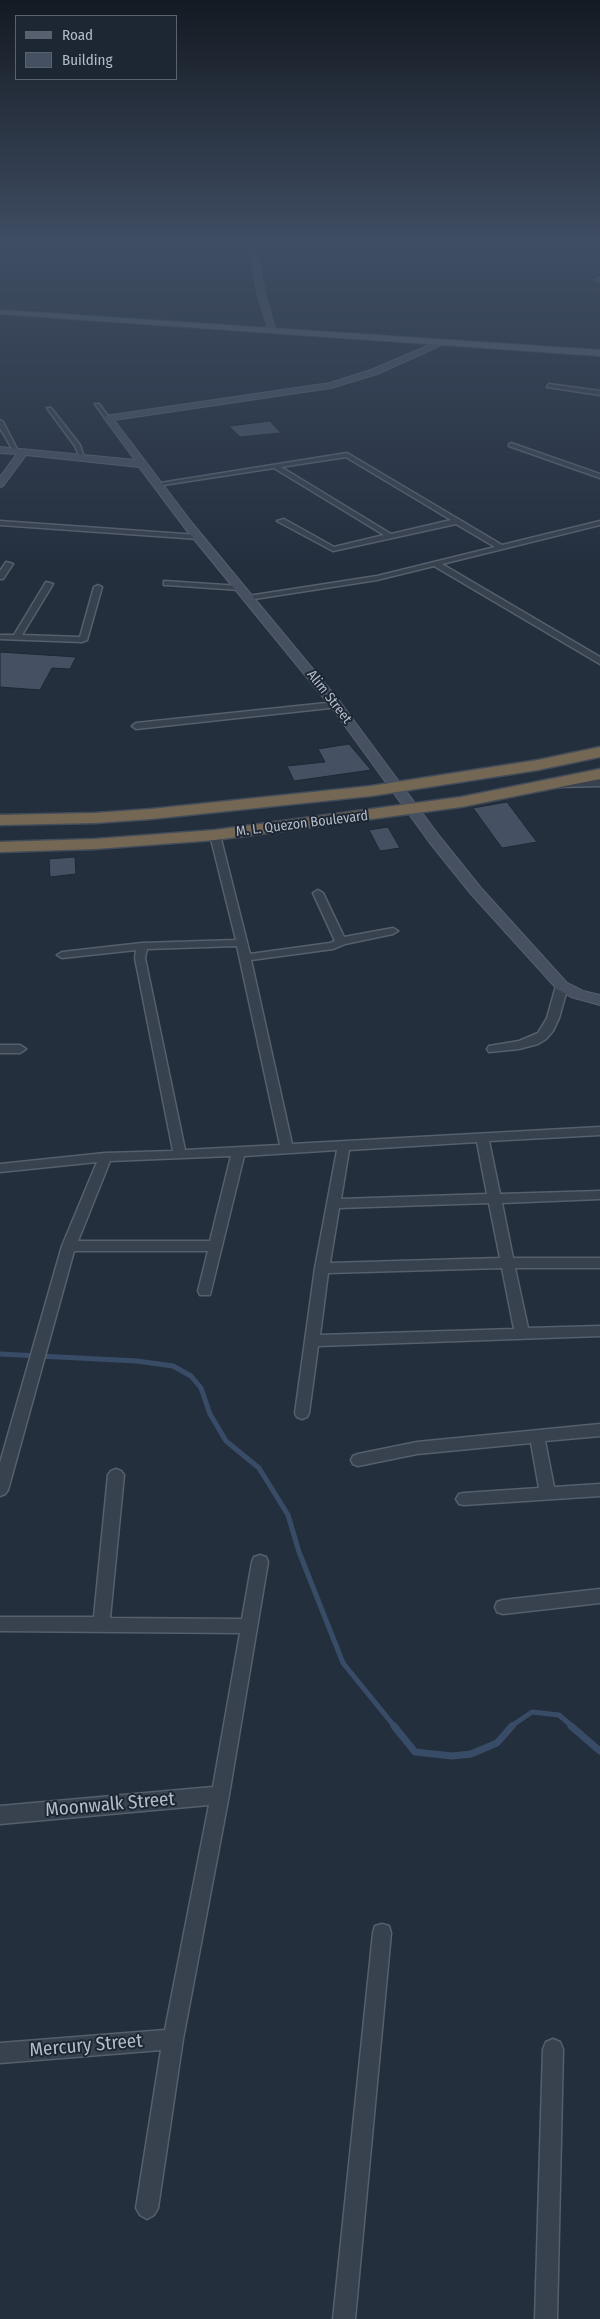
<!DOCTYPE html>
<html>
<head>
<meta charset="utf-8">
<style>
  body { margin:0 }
  #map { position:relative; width:600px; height:2319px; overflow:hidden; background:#242f3e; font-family:"Fira Sans Condensed",sans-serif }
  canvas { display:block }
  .legend { position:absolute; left:15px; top:15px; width:162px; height:65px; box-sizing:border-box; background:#1d2633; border:1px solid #59626f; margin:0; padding:6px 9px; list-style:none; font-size:15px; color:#b4bcc9 }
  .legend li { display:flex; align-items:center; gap:10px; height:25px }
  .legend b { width:25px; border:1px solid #59626f }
</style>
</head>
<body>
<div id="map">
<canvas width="600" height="2319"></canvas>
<ul class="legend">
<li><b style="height:6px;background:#56606e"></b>Road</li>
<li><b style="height:14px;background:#455162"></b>Building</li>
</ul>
</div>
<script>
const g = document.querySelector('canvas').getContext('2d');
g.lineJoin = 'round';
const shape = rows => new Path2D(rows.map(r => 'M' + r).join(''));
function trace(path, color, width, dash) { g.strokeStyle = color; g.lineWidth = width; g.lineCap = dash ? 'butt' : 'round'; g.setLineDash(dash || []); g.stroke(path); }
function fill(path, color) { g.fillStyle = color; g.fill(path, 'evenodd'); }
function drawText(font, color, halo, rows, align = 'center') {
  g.font = font + ' "Fira Sans Condensed",sans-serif'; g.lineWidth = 4; g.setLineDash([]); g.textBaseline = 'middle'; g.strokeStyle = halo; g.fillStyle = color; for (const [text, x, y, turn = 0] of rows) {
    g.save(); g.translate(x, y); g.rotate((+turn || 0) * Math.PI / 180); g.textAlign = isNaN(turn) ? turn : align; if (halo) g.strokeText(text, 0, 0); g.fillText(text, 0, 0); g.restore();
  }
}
trace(shape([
  [0,1354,137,1361,173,1366,191,1376,201,1388,210,1414,226,1441,259,1468,288,1515,299,1552,343,1663,395,1727],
  [510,1727,532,1712,559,1715,573,1727]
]), '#394c67', 5);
trace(shape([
  [394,1726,415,1752,452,1756,471,1754,497,1743,512,1726],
  [571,1726,600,1751]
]), '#394c67', 7);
const building = shape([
  [270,421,281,433,240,437,229,426,270,421],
  [0,652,76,657,70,669,52,668,40,690,0,687,0,652],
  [349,744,371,770,294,781,287,766,325,762,318,749,349,744],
  [507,802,537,842,502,848,473,808,507,802],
  [388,827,400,848,380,851,369,830,388,827],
  [75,857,76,874,50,877,49,859,75,857]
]);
fill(building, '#455162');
trace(building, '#1f2835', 1);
const street = shape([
  [598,278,600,278,600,282,595,280,598,278],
  [549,384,600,391,600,395,547,387,549,384],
  [95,404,99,404,110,419,106,419,95,404],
  [47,408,51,408,80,445,84,458,80,458,75,446,47,408],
  [0,420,3,422,19,453,14,452,0,428,0,420],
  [511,443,600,474,600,478,509,446,509,444,511,443],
  [347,453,502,545,600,521,600,525,442,564,600,657,600,664,434,566,377,580,248,600,244,598,248,596,377,576,495,547,456,524,333,551,277,521,284,519,334,547,384,535,274,468,157,486,154,484,347,453],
  [346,457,451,520,391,534,281,467,346,457],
  [0,521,198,535,202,537,198,539,0,525,0,521],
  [6,562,13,564,3,579,0,579,0,571,6,562],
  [164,581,240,586,244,588,240,590,167,585,164,585,164,581],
  [46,582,53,584,22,635,80,637,94,587,98,585,102,587,87,640,82,642,0,639,0,635,14,635,46,582],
  [336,702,339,703,339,707,136,729,132,726,136,723,336,702],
  [600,780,600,786,558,787,553,784,558,781,600,780],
  [215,832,220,835,250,954,330,943,335,941,313,893,318,890,323,893,344,937,393,928,398,931,393,934,345,944,333,949,251,960,292,1144,600,1127,600,1135,489,1141,500,1194,600,1191,600,1199,502,1203,513,1258,600,1258,600,1268,515,1268,528,1328,600,1326,600,1336,318,1346,309,1413,307,1417,302,1419,297,1417,295,1413,315,1268,337,1150,244,1156,210,1295,200,1295,198,1291,208,1251,74,1251,8,1490,5,1494,0,1496,0,1463,62,1246,97,1162,0,1172,0,1164,105,1153,173,1151,135,958,136,950,62,958,57,955,62,952,142,943,236,940,210,835,215,832],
  [237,946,280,1145,185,1150,145,958,147,949,237,946],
  [477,1142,487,1194,341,1199,349,1150,477,1142],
  [231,1156,210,1241,78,1241,110,1161,231,1156],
  [489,1203,500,1258,330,1263,339,1208,489,1203],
  [502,1268,514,1329,320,1335,328,1273,502,1268],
  [562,983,568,986,559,1018,553,1031,546,1039,538,1044,519,1049,489,1052,487,1049,489,1046,519,1041,538,1033,547,1018,556,986,562,983],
  [0,1045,20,1045,26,1049,20,1053,0,1053,0,1045],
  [600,1424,600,1436,545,1441,554,1487,600,1484,600,1496,464,1505,459,1504,456,1499,459,1494,464,1493,539,1488,531,1443,417,1454,358,1466,353,1464,351,1460,353,1456,358,1454,417,1442,600,1424],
  [116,1469,121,1471,124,1475,110,1618,242,1619,252,1562,254,1557,260,1555,266,1557,268,1562,229,1795,183,2039,158,2208,154,2215,147,2219,140,2215,136,2208,161,2050,0,2063,0,2043,165,2030,209,1805,0,1824,0,1806,213,1787,240,1633,0,1631,0,1617,94,1617,108,1475,111,1471,116,1469],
  [600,1589,600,1603,503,1614,497,1612,495,1607,497,1602,503,1600,600,1589],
  [382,1924,389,1926,391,1933,355,2319,333,2319,373,1933,375,1926,382,1924],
  [553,2039,560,2042,563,2049,557,2319,535,2319,543,2049,546,2042,553,2039]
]);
const secondary = shape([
  [247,243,254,243,258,256,265,293,276,333,269,331,257,293,252,256,247,243],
  [439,341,446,343,377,374,331,388,114,420,192,523,340,702,440,837,481,888,567,983,583,991,600,995,600,1005,571,997,557,989,471,894,430,843,332,708,184,527,139,467,26,455,3,486,0,487,0,477,17,454,0,453,0,447,135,460,104,418,105,416,330,383,371,370,439,341]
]);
const primary = shape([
  [0,310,600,350,600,356,0,314,0,310]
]);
const highway = shape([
  [600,747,600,757,538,770,371,796,151,819,95,823,0,825,0,815,95,813,151,809,371,786,538,760,600,747],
  [600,769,600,779,461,807,215,840,95,849,0,852,0,842,95,839,215,830,461,797,600,769]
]);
trace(street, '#565f6c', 3);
trace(secondary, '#565f6c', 2);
trace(primary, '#414a57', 2);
trace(highway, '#434c59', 3);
fill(street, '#38414e');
fill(secondary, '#465061');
fill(primary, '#56606e');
fill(highway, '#746855');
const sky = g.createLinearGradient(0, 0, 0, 568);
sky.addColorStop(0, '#141a22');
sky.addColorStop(0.43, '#3f4d63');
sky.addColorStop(1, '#3f4d6300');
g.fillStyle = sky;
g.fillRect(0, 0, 600, 568);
drawText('14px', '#b4bcc9', '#1d2633', [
  ["Alim Street",329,697,52],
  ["M. L. Quezon Boulevard",302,824,-7]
]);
drawText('19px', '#b4bcc9', '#1d2633', [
  ["Moonwalk Street",110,1805,-5],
  ["Mercury Street",86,2046,-5]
]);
</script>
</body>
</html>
